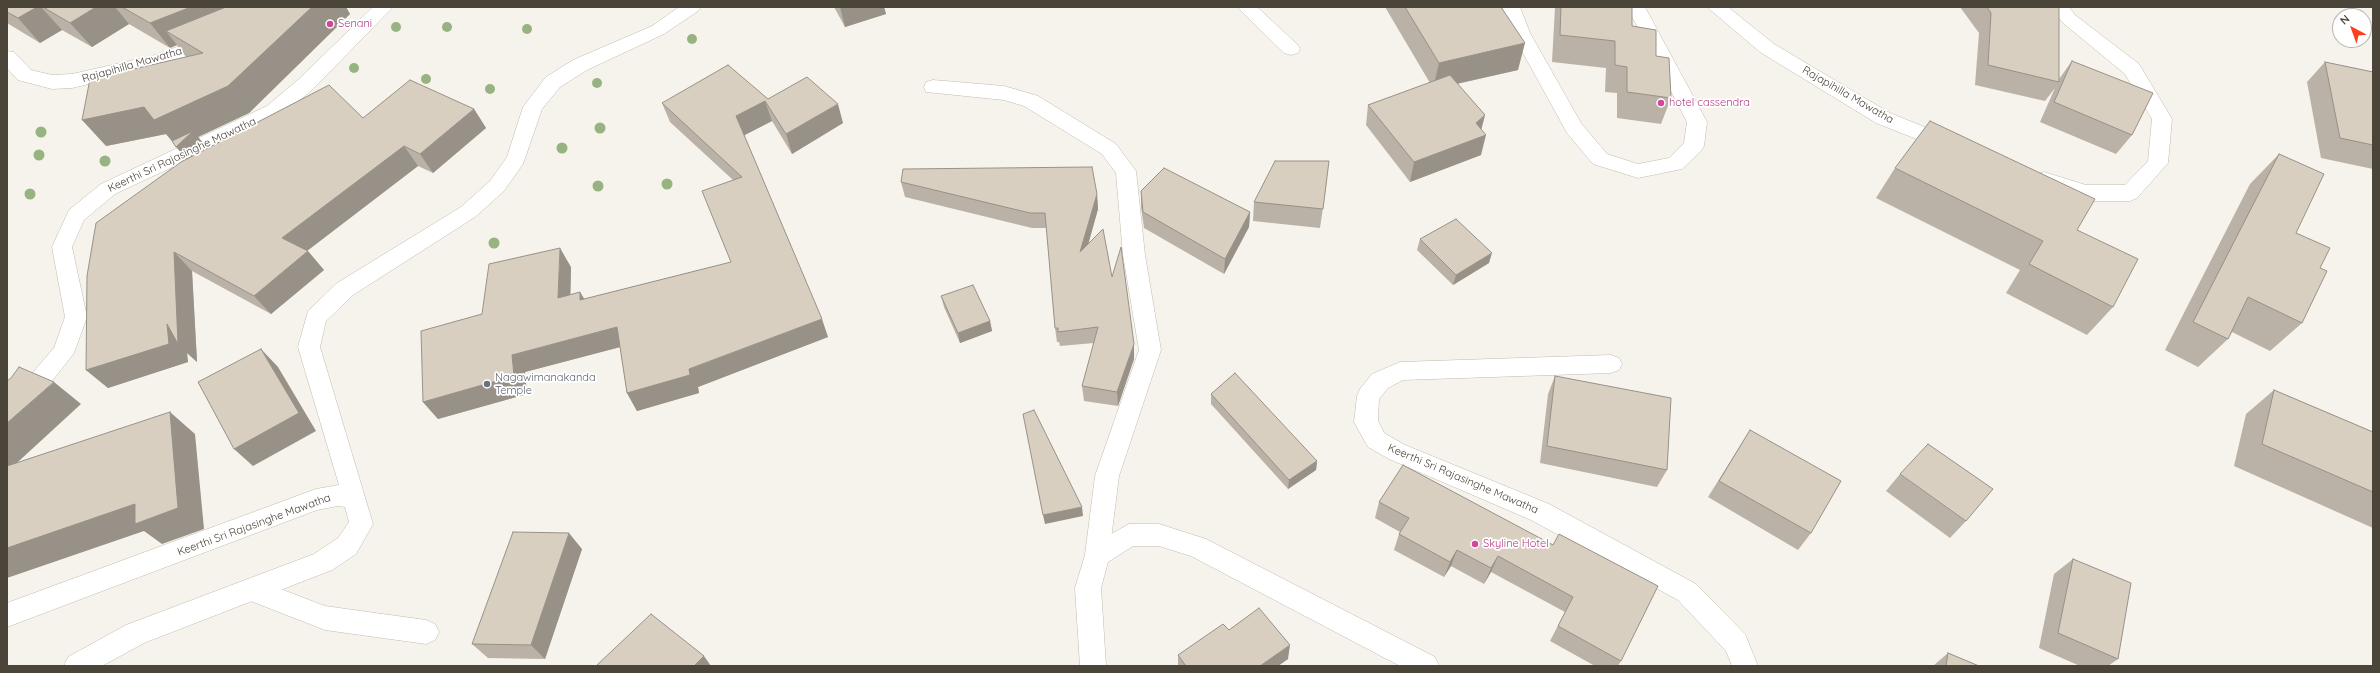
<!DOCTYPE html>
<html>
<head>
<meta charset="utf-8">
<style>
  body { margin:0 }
  #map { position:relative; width:2380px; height:673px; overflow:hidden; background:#f6f3ec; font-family:Quicksand,sans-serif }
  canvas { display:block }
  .frame { position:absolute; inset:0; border:8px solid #4b4439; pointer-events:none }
  .north { position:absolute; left:2332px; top:8px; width:40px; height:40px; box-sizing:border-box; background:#fff; border:1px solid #b7b4b0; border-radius:50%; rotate:319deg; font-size:11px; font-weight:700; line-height:16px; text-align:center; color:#4b4439 }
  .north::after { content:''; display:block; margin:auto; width:14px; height:18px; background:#fc3f1d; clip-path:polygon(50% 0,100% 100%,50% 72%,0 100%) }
</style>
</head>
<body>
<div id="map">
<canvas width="2380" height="673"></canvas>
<div class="frame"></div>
<div class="north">N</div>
</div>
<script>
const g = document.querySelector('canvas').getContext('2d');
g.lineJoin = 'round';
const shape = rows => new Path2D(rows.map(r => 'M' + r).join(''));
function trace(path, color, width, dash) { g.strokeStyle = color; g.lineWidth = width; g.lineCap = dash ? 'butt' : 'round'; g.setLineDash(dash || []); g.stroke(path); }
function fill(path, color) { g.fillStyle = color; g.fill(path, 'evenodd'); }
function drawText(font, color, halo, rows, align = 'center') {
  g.font = font + ' Quicksand,sans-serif'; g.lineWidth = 3.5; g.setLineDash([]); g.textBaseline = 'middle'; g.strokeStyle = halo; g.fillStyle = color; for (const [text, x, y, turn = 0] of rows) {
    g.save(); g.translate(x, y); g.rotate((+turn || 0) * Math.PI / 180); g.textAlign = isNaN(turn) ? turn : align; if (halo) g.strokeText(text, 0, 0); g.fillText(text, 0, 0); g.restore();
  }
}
const service = shape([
  [933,80,1004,86,1038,96,1116,144,1136,171,1145,255,1161,350,1119,476,1109,555,1106,563,1097,566,1088,563,1085,555,1095,476,1139,350,1123,255,1116,173,1102,154,1024,106,1004,100,926,92,924,87,926,82,933,80],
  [252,578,325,606,426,620,435,624,439,632,435,640,426,644,325,630,243,598,239,590,243,582,252,578]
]);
const minor = shape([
  [373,7,393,7,313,89,281,116,115,194,84,220,72,247,87,317,74,353,38,399,15,418,7,421,7,398,22,385,54,348,65,317,52,247,69,210,101,184,267,106,299,79,373,7],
  [679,7,701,7,698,11,664,34,587,70,560,87,542,109,523,164,504,191,475,217,353,295,326,321,320,347,373,524,356,554,332,570,144,643,102,666,64,666,68,657,126,625,314,554,338,538,349,522,345,507,338,506,317,510,7,627,7,603,316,489,339,485,298,347,308,311,337,283,461,207,490,181,507,157,523,107,546,77,573,60,652,26,679,7],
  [1237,7,1257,7,1298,45,1300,49,1298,53,1291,55,1284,53,1237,7],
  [1502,7,1520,7,1530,33,1581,123,1607,154,1638,164,1669,158,1684,143,1687,122,1627,7,1645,7,1707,122,1704,146,1701,151,1682,169,1638,178,1593,164,1567,133,1512,33,1502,7],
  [1707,7,1728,7,1774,44,1890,113,1954,139,1957,144,1954,149,1947,151,1876,123,1760,52,1707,7],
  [2050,7,2069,7,2075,15,2139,64,2172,119,2168,163,2137,198,2130,201,2085,201,2037,184,2034,179,2037,174,2044,172,2086,185,2125,185,2148,161,2152,119,2125,74,2063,23,2050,7],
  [210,35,217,37,219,41,217,45,163,66,72,88,52,89,18,80,7,68,7,51,14,52,31,70,52,75,72,74,152,56,210,35],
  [1611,355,1619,358,1622,364,1619,370,1611,373,1403,380,1388,388,1379,399,1378,421,1384,433,1405,445,1549,504,1696,584,1745,634,1758,666,1732,666,1726,651,1678,600,1531,520,1389,459,1368,447,1354,422,1357,396,1360,389,1372,374,1400,362,1611,355],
  [1129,524,1159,524,1206,539,1435,657,1439,666,1400,666,1191,556,1159,546,1133,546,1108,562,1101,588,1106,666,1080,666,1075,588,1085,555,1088,547,1129,524]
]);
trace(service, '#c2bbae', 1);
trace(minor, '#c2bbae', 1);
fill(service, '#fff');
fill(minor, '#fff');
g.fillStyle = '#97b381';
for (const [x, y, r] of [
  [396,27,5],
  [447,27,5],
  [527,29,5],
  [692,39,5],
  [354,68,5],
  [426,79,5],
  [597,83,5],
  [490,89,5],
  [600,128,5.5],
  [41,132,5.5],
  [562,148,5.5],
  [39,155,5.5],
  [105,161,5.5],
  [667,184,5.5],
  [598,186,5.5],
  [30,194,5.5],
  [494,243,5.5]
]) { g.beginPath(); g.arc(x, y, r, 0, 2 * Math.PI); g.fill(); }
fill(shape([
  [7,7,346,7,350,14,249,113,198,137,207,148,363,118,474,109,486,128,433,173,418,166,307,251,324,270,271,314,192,271,197,362,187,353,188,362,108,388,86,370,187,159,166,134,106,146,186,57,177,45,170,48,129,24,92,47,62,30,40,43,7,23],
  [834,7,884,7,886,14,845,27],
  [1385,7,1501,7,1518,70,1457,84,1485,115,1481,129,1481,155,1410,182,1366,125,1368,105,1430,83],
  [1555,7,1632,7,1632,26,1656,56,1671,98,1661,124,1617,118,1617,93,1605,92,1606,68,1552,62],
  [1960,7,2059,7,2059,79,2072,61,2132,135,2116,154,2040,122,2055,88,2045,101,1975,85,1979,33],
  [2325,62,2373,72,2373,169,2321,158,2307,82],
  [768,99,843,123,792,154,772,121,744,135,828,337,698,387,699,393,637,411,627,393,620,347,525,372,527,394,438,419,423,402,482,314,571,267,570,295,580,292,584,299,731,262,733,180,670,122,662,103],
  [2279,154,2296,233,2320,268,2302,323,2270,351,2232,332,2228,339,2198,367,2165,350,2250,184],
  [1895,168,2077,230,2113,307,2087,335,2006,293,2020,270,1876,198],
  [1327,180,1320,228,1253,221,1254,202],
  [901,182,1097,194,1098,209,1088,244,1112,277,1134,359,1118,406,1084,401,1082,386,1094,343,1060,346,1059,342,1057,342,1055,328,1047,228,1032,228,905,197],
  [1141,191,1250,212,1249,227,1224,274,1144,228,1141,207],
  [1420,239,1489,263,1453,285,1417,250],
  [941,296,990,321,992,331,960,343,944,307],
  [1555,376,1667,470,1657,487,1540,463,1548,394],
  [2274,390,2373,432,2373,528,2234,466,2246,414],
  [1211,394,1317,461,1316,470,1288,489,1211,404],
  [1750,430,1811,533,1798,550,1708,497],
  [1900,474,1966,521,1950,538,1886,491],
  [1379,502,1553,545,1621,661,1618,666,1595,666,1550,641,1565,612,1491,572,1484,584,1451,566,1444,577,1394,550,1399,534,1400,532,1375,518],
  [582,549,545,659,488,658,472,644],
  [2073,559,2118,659,2108,666,2080,666,2039,648,2054,574],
  [1229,630,1288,659,1278,666,1178,666,1178,655],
  [1948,653,1979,666,1933,666]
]), '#bab2a6');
fill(shape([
  [37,7,41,7,62,30,40,43,18,18],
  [96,7,115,7,129,24,92,47,70,23],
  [191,7,266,7,166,31,177,45,170,48,150,23],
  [312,7,346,7,350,14,249,113,198,137,210,151,194,167,176,147,177,147,166,134,106,146,82,120],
  [840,7,884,7,886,14,845,27],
  [1525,43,1518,70,1433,89,1439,63],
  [765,101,772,121,743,136,736,116],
  [838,104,843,123,792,154,786,134],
  [474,109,486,128,433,173,420,154],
  [1485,115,1480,135,1486,135,1481,155,1410,182,1414,162,1476,123],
  [404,146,418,166,299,257,282,238],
  [1097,194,1098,209,1082,267,1080,252],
  [1250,212,1249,227,1224,274,1225,259],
  [560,248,571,267,570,316,558,298],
  [308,251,324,270,271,314,254,296],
  [174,252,192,271,197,362,187,353,188,362,108,388,86,370,167,324],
  [1492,253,1489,263,1453,285,1456,275],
  [580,292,591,310,580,300],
  [822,319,828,337,698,387,699,393,637,411,627,393],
  [990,321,992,331,960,343,958,333],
  [617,327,628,345,525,372,527,394,438,419,423,402,512,355],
  [1134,344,1134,359,1118,406,1117,392],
  [261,349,278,367,316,431,253,466,234,449],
  [54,382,81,404,7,472,7,423],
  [170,412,195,434,204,529,162,544,144,531,7,578,7,548],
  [1317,461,1316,470,1288,489,1289,480],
  [1082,507,1083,516,1045,524,1043,515],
  [569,533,582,549,545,659,531,645],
  [1457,550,1451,566,1444,577,1450,562],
  [1498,556,1491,572,1484,584,1491,568],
  [1290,645,1288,659,1278,666,1260,666],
  [704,656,711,666,694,666]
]), '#979187');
const building = shape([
  [7,7,37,7,18,18,7,12,7,7],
  [43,7,96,7,70,23,43,7],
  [122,7,191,7,150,23,122,7],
  [226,7,312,7,228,86,154,120,144,107,82,120,90,79,203,53,166,31,226,7],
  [1405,7,1501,7,1525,43,1439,63,1405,7],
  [1561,7,1632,7,1632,26,1656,30,1656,56,1669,58,1671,98,1627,92,1627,67,1615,65,1615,41,1560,35,1561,7],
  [1987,7,2059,7,2059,82,1988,65,1991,13,1987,7],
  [2072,61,2153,93,2132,135,2054,102,2072,61],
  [2325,62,2373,72,2373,145,2340,138,2325,62],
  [728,65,768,99,807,77,838,104,786,134,765,101,736,116,822,319,689,369,690,375,627,393,617,327,512,355,514,376,423,402,421,331,482,314,489,264,560,248,558,298,580,292,580,300,731,262,702,191,742,177,662,103,728,65],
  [1450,75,1485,115,1476,123,1486,135,1414,162,1368,105,1450,75],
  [410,80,474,109,420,154,404,146,282,238,308,251,254,296,174,252,178,344,167,324,169,344,86,370,87,276,96,223,181,162,329,85,363,118,410,80],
  [1930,121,2095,199,2077,230,2138,259,2113,307,2029,264,2043,241,1895,168,1930,121],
  [193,131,176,147,172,141,193,131],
  [2279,154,2324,174,2296,233,2330,248,2320,268,2327,271,2302,323,2248,297,2228,339,2193,322,2279,154],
  [1275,161,1329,161,1323,209,1254,202,1275,161],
  [1092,167,1097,194,1080,252,1103,229,1112,277,1121,247,1134,344,1117,392,1082,386,1098,327,1058,332,1058,328,1055,328,1045,213,1030,213,901,182,903,169,1092,167],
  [1164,168,1250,212,1225,259,1143,212,1141,191,1164,168],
  [1456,219,1492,253,1456,275,1420,239,1456,219],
  [973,285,990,321,958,333,941,296,973,285],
  [261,349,299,413,234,449,198,382,261,349],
  [19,367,54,382,7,423,7,381,11,378,19,367],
  [1235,373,1317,461,1289,480,1211,394,1235,373],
  [1555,376,1671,398,1667,470,1547,446,1555,376],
  [2274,390,2373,432,2373,492,2262,444,2274,390],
  [1034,410,1082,507,1043,515,1023,414,1034,410],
  [170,412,178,508,135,524,135,504,7,548,7,466,170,412],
  [1750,430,1841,481,1811,533,1719,481,1750,430],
  [1928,444,1993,489,1966,521,1900,474,1928,444],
  [1403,465,1553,545,1559,534,1658,586,1621,661,1558,626,1573,597,1498,556,1491,568,1457,550,1450,562,1399,534,1409,518,1379,502,1403,465],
  [513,532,569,533,531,645,472,644,513,532],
  [2073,559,2131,583,2118,659,2058,633,2073,559],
  [1259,608,1290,645,1260,666,1186,666,1178,655,1223,624,1229,630,1259,608],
  [651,614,704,656,694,666,596,666,651,614],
  [1948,653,1979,666,1946,666,1948,653]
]);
fill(building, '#d8cfc1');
trace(building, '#979187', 1);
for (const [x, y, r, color] of [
  [330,24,4,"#d1479c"],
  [1661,103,4,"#d1479c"],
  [487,384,4,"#6b7280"],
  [1475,544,4,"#d1479c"]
]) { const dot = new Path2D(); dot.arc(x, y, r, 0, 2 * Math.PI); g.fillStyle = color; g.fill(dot); trace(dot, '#fff', 1.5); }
drawText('11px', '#b23c85', '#fff', [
  ["Senani",338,24],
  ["hotel cassendra",1669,103],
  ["Skyline Hotel",1483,544]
], 'left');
drawText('11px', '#4b4439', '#fff', [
  ["Rajapihilla Mawatha",132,65,-16],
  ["Rajapihilla Mawatha",1848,95,30],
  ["Keerthi Sri Rajasinghe Mawatha",182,155,-25],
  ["Keerthi Sri Rajasinghe Mawatha",1463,479,23],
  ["Keerthi Sri Rajasinghe Mawatha",254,525,-20]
]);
drawText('11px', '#5b616d', '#fff', [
  ["Nagawimanakanda",495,378],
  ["Temple",495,391]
], 'left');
</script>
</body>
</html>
